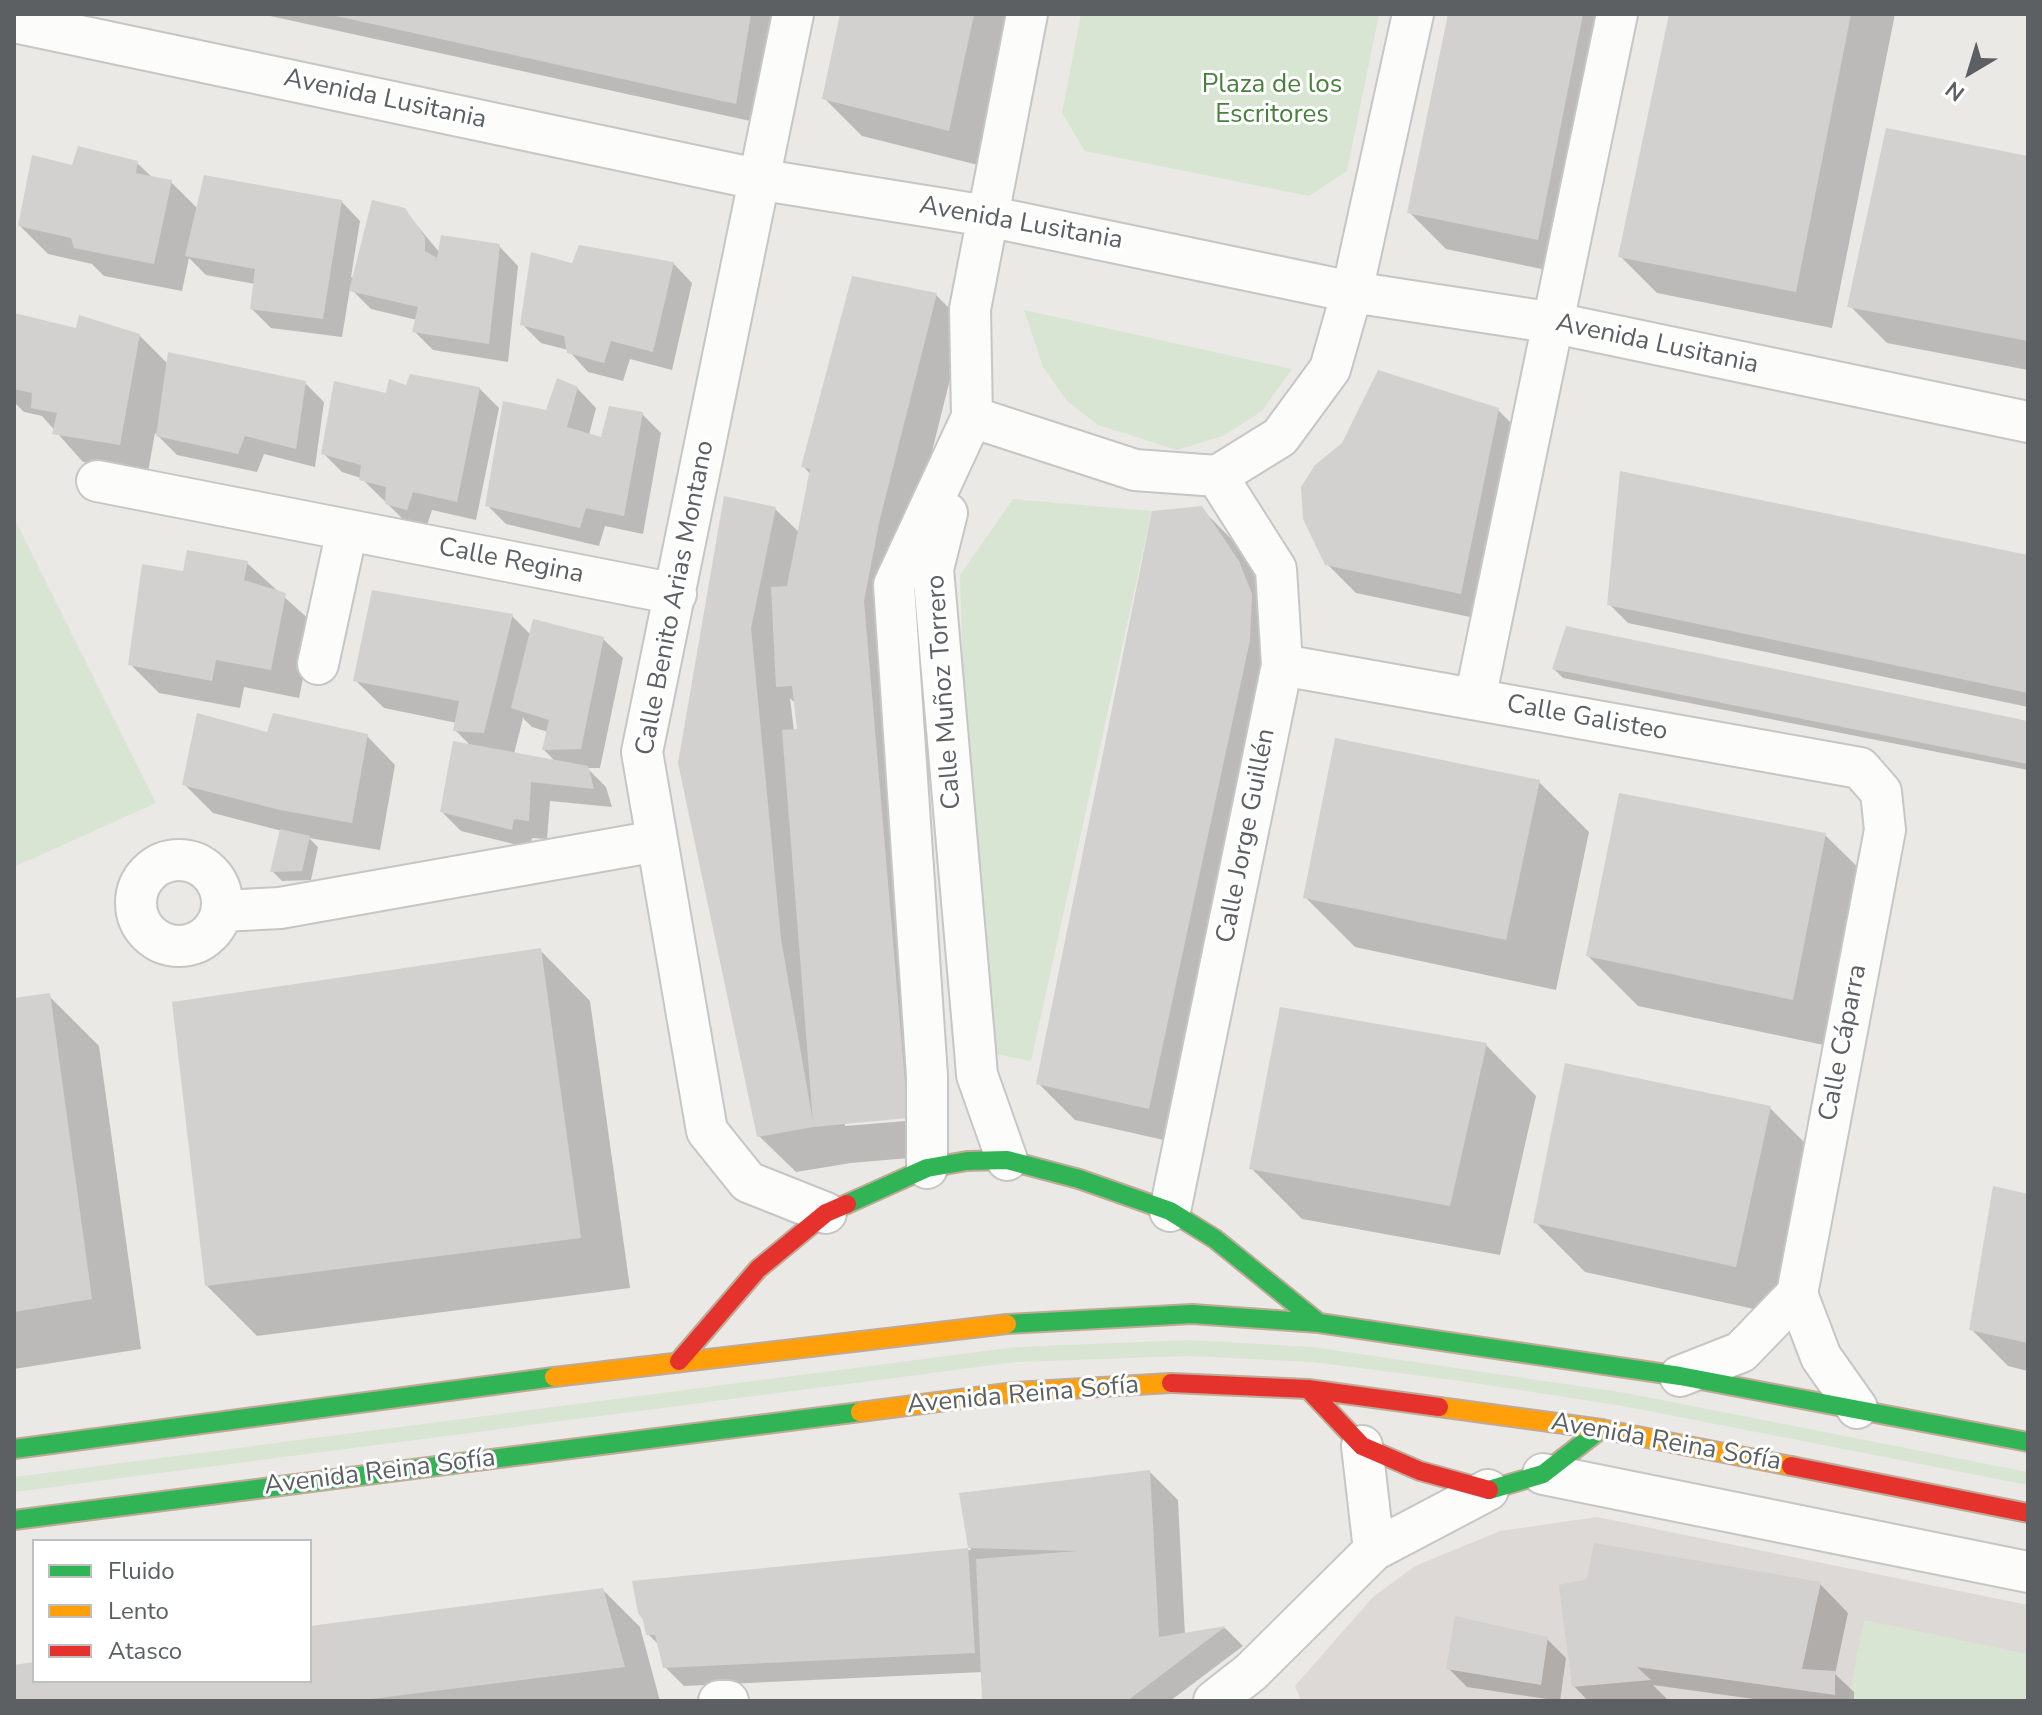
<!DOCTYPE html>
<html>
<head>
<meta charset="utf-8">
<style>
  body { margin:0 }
  #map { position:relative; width:2042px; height:1715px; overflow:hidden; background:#ebe9e6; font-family:"Nunito Sans",sans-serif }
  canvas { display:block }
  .frame { position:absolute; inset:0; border:16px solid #5c6063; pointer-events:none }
  .legend { position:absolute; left:32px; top:1539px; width:280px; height:144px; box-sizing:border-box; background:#fff; border:2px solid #bebfc1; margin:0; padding:10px 14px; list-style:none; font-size:24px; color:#5c6063 }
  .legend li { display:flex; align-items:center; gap:16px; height:40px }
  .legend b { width:40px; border:2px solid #bebfc1 }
  .north { position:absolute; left:1930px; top:32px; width:80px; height:80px; -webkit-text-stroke:6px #fff; paint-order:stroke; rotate:218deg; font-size:22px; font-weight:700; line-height:32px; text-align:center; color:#5c6063 }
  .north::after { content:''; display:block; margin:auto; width:28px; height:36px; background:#5c6063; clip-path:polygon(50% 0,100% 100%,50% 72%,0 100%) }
</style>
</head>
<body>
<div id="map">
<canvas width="2042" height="1715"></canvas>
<div class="frame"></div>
<ul class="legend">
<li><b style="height:10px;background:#30b455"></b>Fluido</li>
<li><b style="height:10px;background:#ff9f0a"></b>Lento</li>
<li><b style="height:10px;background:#e5322d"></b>Atasco</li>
</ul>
<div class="north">N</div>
</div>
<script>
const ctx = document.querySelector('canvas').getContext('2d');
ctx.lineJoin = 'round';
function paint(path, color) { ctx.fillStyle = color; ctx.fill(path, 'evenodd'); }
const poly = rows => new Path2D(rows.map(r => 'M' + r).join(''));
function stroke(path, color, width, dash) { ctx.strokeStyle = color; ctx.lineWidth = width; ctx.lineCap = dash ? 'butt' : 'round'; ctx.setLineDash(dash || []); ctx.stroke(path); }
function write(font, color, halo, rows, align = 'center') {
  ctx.font = font + ' "Nunito Sans",sans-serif'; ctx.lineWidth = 6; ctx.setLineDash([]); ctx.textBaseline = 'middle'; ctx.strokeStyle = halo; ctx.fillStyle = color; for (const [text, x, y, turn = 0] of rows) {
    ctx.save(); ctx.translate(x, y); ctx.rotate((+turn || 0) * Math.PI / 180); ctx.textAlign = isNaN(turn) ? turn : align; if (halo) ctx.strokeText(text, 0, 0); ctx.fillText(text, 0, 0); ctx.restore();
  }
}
const education = poly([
  [1597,1517,2028,1605,2028,1701,1301,1701,1295,1686,1373,1597,1415,1566,1500,1531]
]);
const green = poly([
  [1081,14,1379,14,1347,171,1309,196,1085,151,1062,113],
  [1024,310,1292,369,1262,411,1225,435,1177,450,1098,425,1067,401,1043,367],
  [1013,499,1152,511,1031,1061,975,1050,960,575],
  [15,520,156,803,14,867,14,521],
  [1189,1340,1313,1347,1626,1393,2028,1472,2028,1485,1623,1406,1468,1382,1312,1362,1188,1356,1017,1362,14,1492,14,1477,1016,1347],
  [1864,1620,2028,1654,2028,1701,1848,1701]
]);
const shadow = poly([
  [261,14,773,14,755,122],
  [842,14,1017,14,986,167,862,136,825,99],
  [1450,14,1626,14,1575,276,1446,249,1409,212],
  [1671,14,1895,14,1832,328,1657,293,1620,256],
  [2028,158,2028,370,1887,343,1850,306],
  [137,163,153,178,171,182,198,209,341,201,360,221,351,277,354,278,404,210,440,253,499,246,518,266,508,362,433,350,414,331,417,320,371,309,350,288,342,337,271,328,252,309,255,284,206,275,189,258,182,291,104,276,92,264,48,254,20,226,74,167],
  [673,263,692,283,672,370,630,359,623,381,588,372,568,350,541,343,522,324,574,265],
  [936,295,964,323,907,552,944,1155,851,1163,796,1172,759,1136,680,763,775,509,800,533,811,475,803,466],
  [790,698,796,704,802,731,794,731],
  [918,1116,918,1120,845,1126,845,1122],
  [14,315,77,331,139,335,168,364,305,383,324,402,315,467,264,454,257,472,177,455,155,433,148,472,83,462,42,416,24,412,14,402],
  [407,387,480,389,499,408,476,520,432,510,426,528,407,523,361,478,342,472,323,453,388,396],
  [577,388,596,408,589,435,602,439,642,414,661,433,643,534,605,526,599,546,506,524,487,505,547,412],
  [1498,410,1527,439,1489,621,1356,593,1327,564],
  [1201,508,1238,546,1275,600,1186,1145,1075,1120,1038,1083],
  [2028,557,2028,707,1628,623,1609,604],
  [247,563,314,624,299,698,244,687,240,708,159,693,131,665],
  [512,616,531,635,603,639,623,658,600,768,587,768,606,787,612,807,550,801,547,839,532,838,530,848,461,831,442,812,472,747,455,730,457,723,384,708,355,680],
  [523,718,532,727,548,732,544,750,556,762,514,754],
  [1554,669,2028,723,2028,770,1563,678],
  [268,734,367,736,395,765,380,850,309,838,318,847,311,880,282,881,273,872,282,831,213,813,184,784],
  [1539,782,1589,832,1556,990,1355,947,1305,897],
  [1825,835,1876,885,1843,1049,1638,1006,1588,956],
  [540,950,590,1001,630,1288,257,1336,207,1286],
  [49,996,99,1046,141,1349,14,1369,14,1000],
  [1486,1045,1536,1096,1500,1255,1302,1219,1251,1168],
  [1770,1108,1821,1159,1786,1316,1585,1272,1535,1222],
  [2028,1196,2028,1371,2008,1366,1971,1329],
  [1150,1472,1178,1500,1185,1635,1225,1628,1243,1646,1170,1701,984,1701,983,1672,684,1686,665,1667,660,1646,648,1634,634,1582,971,1550,961,1495],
  [1589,1583,1820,1584,1848,1613,1835,1674,1854,1692,1854,1701,1768,1701,1653,1685,1667,1699,1588,1701,1574,1686],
  [603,1590,640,1627,660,1701,14,1701,14,1667,34,1664,34,1681,310,1681,310,1628],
  [1547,1639,1566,1658,1560,1701,1467,1687,1448,1668]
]);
const building = poly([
  [327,14,751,14,736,104],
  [840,14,974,14,949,131,822,99],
  [1448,14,1583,14,1538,240,1407,213],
  [1669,14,1851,14,1796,292,1618,257],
  [1886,128,2028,156,2028,341,1847,307],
  [78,146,138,161,136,173,172,180,154,264,74,248,71,238,18,226,32,155,72,165],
  [204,175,342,200,323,319,250,309,255,269,185,256],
  [372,200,405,208,425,237,425,251,437,258,441,235,500,244,489,344,412,332,418,307,349,291],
  [579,245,674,262,653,352,611,341,604,363,567,353,564,336,520,325,531,252,572,263],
  [852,276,937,293,879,523,864,601,908,1118,813,1127,757,1137,678,763,724,496,776,507,751,628,781,939,813,1122,782,730,797,729,792,686,776,687,771,587,787,586,810,469,801,467],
  [14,313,76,328,79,315,140,334,120,445,52,434,57,413,31,408,32,393,14,389],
  [168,352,306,381,296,449,245,436,238,454,156,436],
  [1378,370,1499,408,1461,594,1325,565,1303,519,1301,487,1315,465,1342,443],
  [410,374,480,387,457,502,413,492,407,510,385,504,386,487,359,480,361,465,321,454,334,381,386,393,389,379,406,385],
  [557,378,578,387,567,427,601,437,609,406,643,412,624,516,586,508,580,528,485,506,503,401,546,410],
  [1620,471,2028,555,2028,693,1607,605],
  [1202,506,1239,561,1252,594,1250,640,1149,1109,1036,1084,1152,511],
  [187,550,248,561,244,580,286,593,271,670,216,660,212,681,128,665,142,564,183,571],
  [372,590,513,614,484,733,453,731,459,701,353,681],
  [533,619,604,637,581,749,542,750,549,720,511,708],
  [1566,626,2028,721,2028,764,1552,669],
  [197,713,267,732,273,713,368,734,352,823,280,810,182,785],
  [1335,738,1540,780,1506,940,1303,898],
  [453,741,588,766,594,789,531,782,529,821,514,819,512,830,440,812],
  [1619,793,1826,833,1793,1000,1586,956],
  [280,829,310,836,302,871,270,872],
  [541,948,581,1238,205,1286,172,1002],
  [50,993,92,1299,14,1312,14,998],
  [1280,1007,1487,1043,1450,1206,1249,1169],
  [1565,1063,1771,1106,1736,1267,1533,1223],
  [1993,1186,2028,1194,2028,1343,1969,1330],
  [1150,1470,1159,1637,1226,1626,1127,1701,982,1701,976,1559,1078,1551,968,1548,959,1493],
  [1594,1543,1821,1582,1802,1669,1835,1671,1835,1695,1637,1667,1651,1680,1572,1687,1559,1585,1587,1579],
  [968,1548,975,1653,663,1668,655,1635,646,1635,643,1620,638,1613,632,1581],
  [603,1588,625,1667,355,1701,14,1701,14,1665,34,1662,34,1681,310,1681,310,1626],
  [1455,1616,1548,1637,1541,1685,1446,1669]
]);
const street = poly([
  [793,14,642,752,707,1131,748,1182,826,1213],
  [1027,14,970,309,972,417,1135,470,1217,476,1280,437,1330,369,1352,292,1413,14],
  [14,22,757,179,987,216,1352,292,1555,323,2028,422],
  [97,481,676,594],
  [947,513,933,569,975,1050,977,1075,1007,1160],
  [318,664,347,530],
  [1282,665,1860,768,1881,792,1885,830,1797,1294,1821,1357,1857,1408],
  [1475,699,1617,14],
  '136 903a43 43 0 1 1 86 0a43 43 0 1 1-86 0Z',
  [222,911,280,908,657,841],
  [927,1168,927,1076,894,585,972,417],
  [1170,1211,1282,665,1276,569,1217,476],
  [1680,1376,1741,1352,1797,1294],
  [1362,1446,1374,1550],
  [1543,1474,2028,1572],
  [719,1701,728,1701],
  [1214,1701,1251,1672,1374,1550,1488,1490]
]);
const fast = poly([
  [847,1204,927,1168,967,1161,1007,1160,1079,1179,1170,1211,1215,1239,1319,1323],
  [1007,1324,1192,1314,1319,1323,1680,1376,2028,1442],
  [14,1449,554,1377],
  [1489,1490,1543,1474,1601,1429],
  [14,1520,860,1412]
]);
const slow = poly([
  [554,1377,1007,1324],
  [1439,1407,1601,1429,1791,1466],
  [860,1412,1015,1392,1171,1383]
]);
const jam = poly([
  [679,1361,758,1269,826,1213,847,1204],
  [1171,1383,1308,1389,1439,1407],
  [1308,1389,1362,1446,1420,1471,1489,1490],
  [1791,1466,2028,1513]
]);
const parkNames = [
  ["Plaza de los",1272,86],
  ["Escritores",1272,116]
];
const streetNames = [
  ["Avenida Lusitania",385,100,12],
  ["Avenida Lusitania",1021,224,10],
  ["Avenida Lusitania",1657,345,12],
  ["Calle Regina",511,562,11],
  ["Calle Benito Arias Montano",676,598,-79],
  ["Calle Muñoz Torrero",945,692,-94],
  ["Calle Galisteo",1587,719,10],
  ["Calle Jorge Guillén",1247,836,-79],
  ["Calle Cáparra",1844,1043,-79],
  ["Avenida Reina Sofía",1023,1396,-5],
  ["Avenida Reina Sofía",1666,1443,10],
  ["Avenida Reina Sofía",380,1473,-7]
];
paint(education, '#dcd9d6');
paint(green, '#d8e5d2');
paint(shadow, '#0003');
paint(building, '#d2d1cf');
stroke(street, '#c5c6c5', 44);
stroke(fast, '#bfaa97', 22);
stroke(slow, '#bfaa97', 22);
stroke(jam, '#bfaa97', 22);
stroke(street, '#fcfcfb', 40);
stroke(fast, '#30b455', 18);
stroke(slow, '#ff9f0a', 18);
stroke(jam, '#e5322d', 18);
write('26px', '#48803d', '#fff', parkNames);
write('26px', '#5c6063', '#fff', streetNames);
</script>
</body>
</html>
